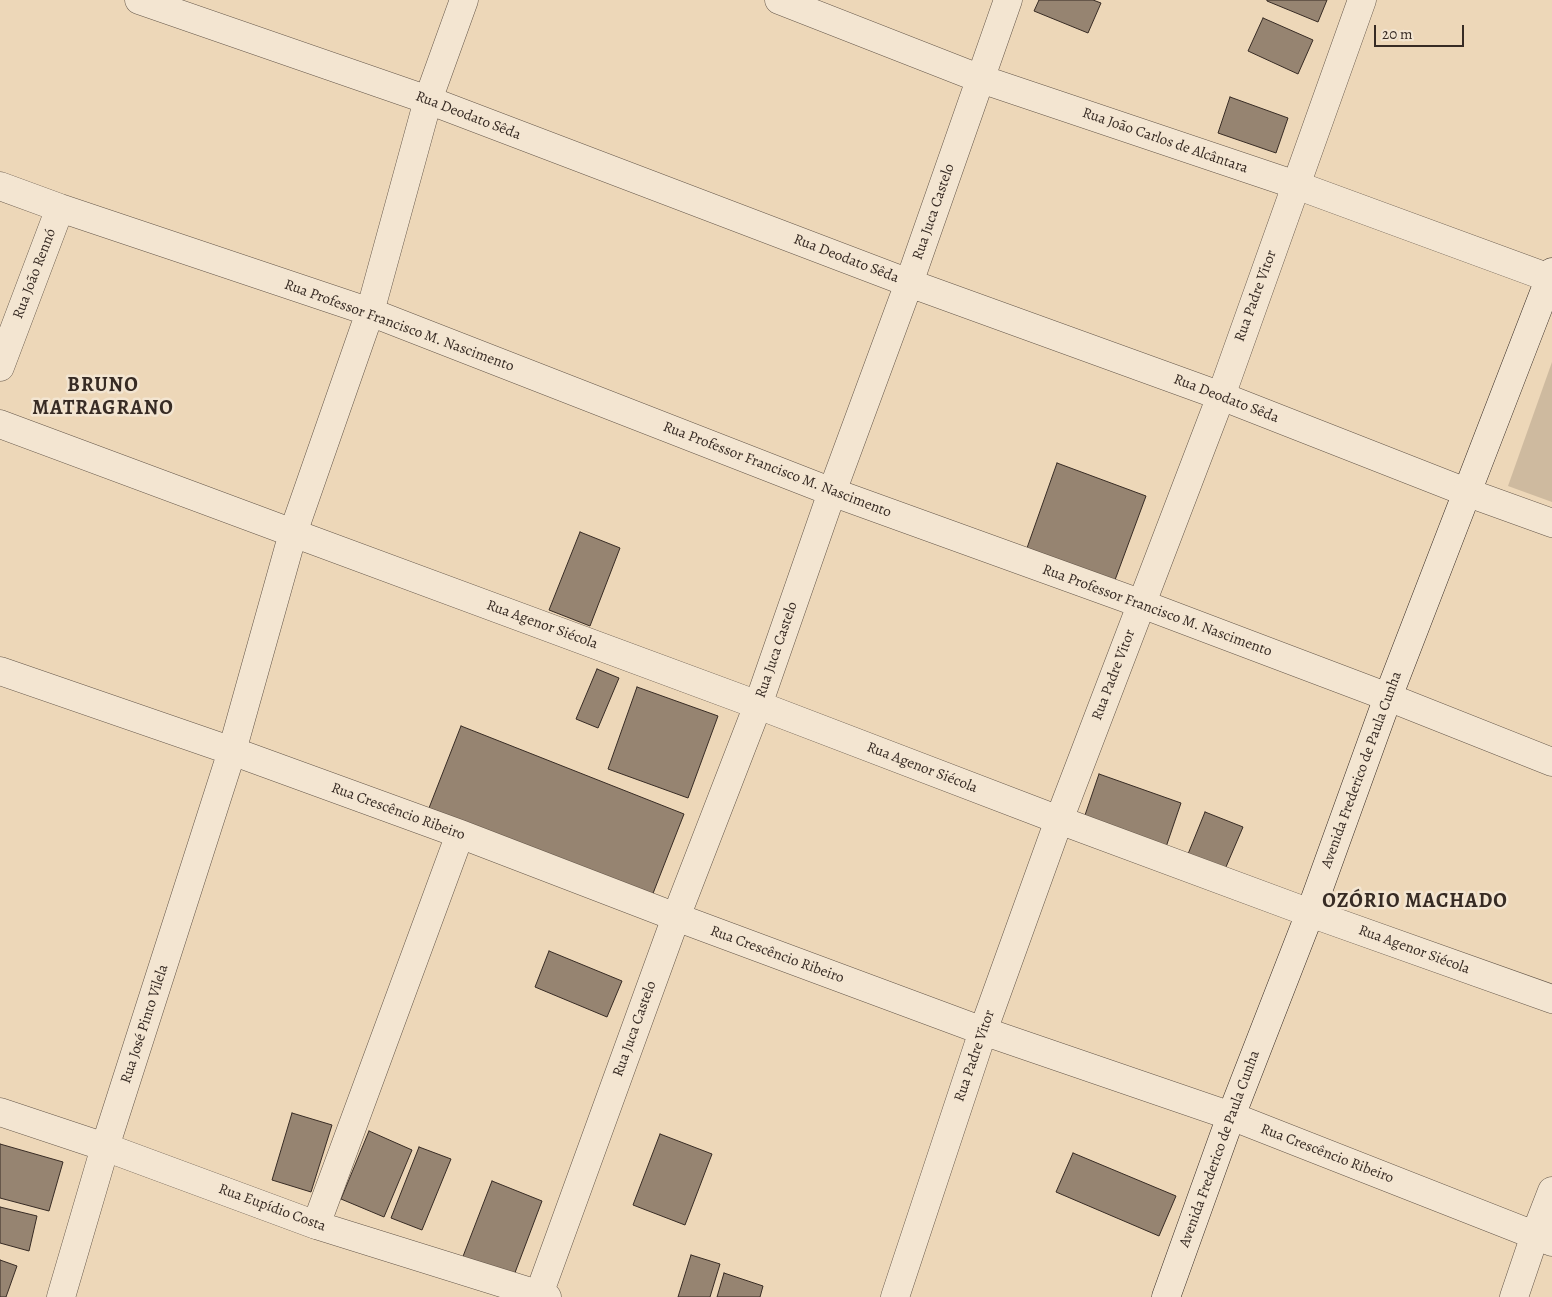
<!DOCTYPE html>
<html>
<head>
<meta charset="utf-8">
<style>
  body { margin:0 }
  #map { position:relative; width:1552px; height:1297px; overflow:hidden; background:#edd7b8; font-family:Alegreya,serif }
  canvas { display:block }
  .scale { position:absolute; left:1374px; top:25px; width:90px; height:22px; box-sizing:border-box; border:2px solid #372b24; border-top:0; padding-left:6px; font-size:15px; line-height:18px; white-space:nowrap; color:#372b24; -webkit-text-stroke:4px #f3e5d1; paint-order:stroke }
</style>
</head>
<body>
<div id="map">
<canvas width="1552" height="1297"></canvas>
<div class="scale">20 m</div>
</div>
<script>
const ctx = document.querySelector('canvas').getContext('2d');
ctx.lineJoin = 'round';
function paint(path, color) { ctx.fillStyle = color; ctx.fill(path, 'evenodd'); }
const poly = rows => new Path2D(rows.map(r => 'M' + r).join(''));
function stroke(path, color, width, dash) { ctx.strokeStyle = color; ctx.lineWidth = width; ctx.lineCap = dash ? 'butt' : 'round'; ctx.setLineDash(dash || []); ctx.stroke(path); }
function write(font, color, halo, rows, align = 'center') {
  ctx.font = font + ' Alegreya,serif'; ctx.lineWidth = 5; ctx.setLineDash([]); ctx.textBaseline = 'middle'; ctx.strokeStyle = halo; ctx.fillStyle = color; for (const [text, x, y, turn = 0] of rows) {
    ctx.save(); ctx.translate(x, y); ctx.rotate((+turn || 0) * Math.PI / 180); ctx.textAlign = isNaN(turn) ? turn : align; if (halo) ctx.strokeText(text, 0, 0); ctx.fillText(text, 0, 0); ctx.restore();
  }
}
const green = poly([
  [1552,362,1552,502,1508,486]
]);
const building = poly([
  [1039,0,1093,0,1101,3,1088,33,1034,11,1039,0],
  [1267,0,1327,0,1318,22,1267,1,1267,0],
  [1263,18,1313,40,1298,74,1248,51,1263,18],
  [1230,97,1288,118,1276,153,1218,133,1230,97],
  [1057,463,1146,496,1115,580,1027,548,1057,463],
  [580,532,620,548,590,626,549,610,580,532],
  [597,669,619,678,598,728,576,719,597,669],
  [637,687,718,716,688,798,608,769,637,687],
  [461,726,684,814,652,896,429,808,461,726],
  [1099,774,1181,803,1165,850,1083,821,1099,774],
  [1205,812,1243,827,1223,874,1186,859,1205,812],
  [549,951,622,981,607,1017,535,987,549,951],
  [292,1113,332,1125,311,1192,272,1180,292,1113],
  [369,1131,412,1150,384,1217,341,1199,369,1131],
  [660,1134,712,1154,685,1225,633,1205,660,1134],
  [0,1144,63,1162,49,1211,0,1198,0,1144],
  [419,1147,451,1159,422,1230,391,1218,419,1147],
  [1073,1153,1176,1196,1159,1236,1056,1192,1073,1153],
  [492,1181,542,1201,513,1278,462,1259,492,1181],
  [0,1207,37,1216,29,1251,0,1243,0,1207],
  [691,1255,720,1264,710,1297,678,1297,691,1255],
  [0,1260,17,1266,6,1297,0,1297,0,1260],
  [724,1273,763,1286,760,1297,717,1297,724,1273]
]);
const street = poly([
  [139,0,428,100,909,283,1221,396,1466,492,1552,523],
  [779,0,981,79,1296,185,1552,279],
  [0,186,60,208,370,312,832,492,1142,604,1388,697,1552,762],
  [0,367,60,208],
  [0,424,293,533,758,705,1059,820,1310,913,1552,999],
  [0,671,232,751,460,834,676,917,983,1031,1231,1116,1552,1242],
  [0,1112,105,1147,316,1225,547,1297],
  [316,1225,460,834],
  [61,1297,105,1147,232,751,293,533,370,312,428,100,464,0],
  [538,1297,676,917,758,705,832,492,909,283,1008,0],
  [895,1297,983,1031,1059,820,1221,396,1362,0],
  [1514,1297,1535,1235,1552,1191]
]);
const secondary = poly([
  [1166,1297,1231,1116,1310,913,1388,697,1552,272]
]);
const streetNames = [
  ["Rua Deodato Sêda",468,116,21],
  ["Rua João Carlos de Alcântara",1165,141,19],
  ["Rua Juca Castelo",934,212,-71],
  ["Rua Deodato Sêda",846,259,21],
  ["Rua João Rennó",35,274,-69],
  ["Rua Padre Vitor",1256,296,-70],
  ["Rua Professor Francisco M. Nascimento",399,326,20],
  ["Rua Deodato Sêda",1226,399,21],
  ["Rua Professor Francisco M. Nascimento",777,470,21],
  ["Rua Professor Francisco M. Nascimento",1157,611,20],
  ["Rua Agenor Siécola",542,625,20],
  ["Rua Juca Castelo",777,650,-71],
  ["Rua Padre Vitor",1114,675,-69],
  ["Rua Agenor Siécola",922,768,21],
  ["Avenida Frederico de Paula Cunha",1362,770,-70],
  ["Rua Crescêncio Ribeiro",398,812,20],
  ["Rua Agenor Siécola",1414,950,20],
  ["Rua Crescêncio Ribeiro",777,955,20],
  ["Rua José Pinto Vilela",145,1024,-72],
  ["Rua Juca Castelo",635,1029,-70],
  ["Rua Padre Vitor",975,1056,-71],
  ["Avenida Frederico de Paula Cunha",1220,1149,-70],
  ["Rua Crescêncio Ribeiro",1327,1154,21],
  ["Rua Eupídio Costa",272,1208,20]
];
const districtNames = [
  ["BRUNO",103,386],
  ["MATRAGRANO",103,409],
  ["OZÓRIO MACHADO",1415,902]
];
paint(green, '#ceba9f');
paint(building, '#968471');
stroke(building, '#372b24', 1);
stroke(street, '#645649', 29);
stroke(secondary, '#372b24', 29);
stroke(street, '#f3e5d1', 28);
stroke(secondary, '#f3e5d1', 28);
write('15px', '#372b24', '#f3e5d1', streetNames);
ctx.letterSpacing = '1px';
write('bold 20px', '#372b24', '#f3e5d1', districtNames);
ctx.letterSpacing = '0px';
</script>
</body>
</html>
